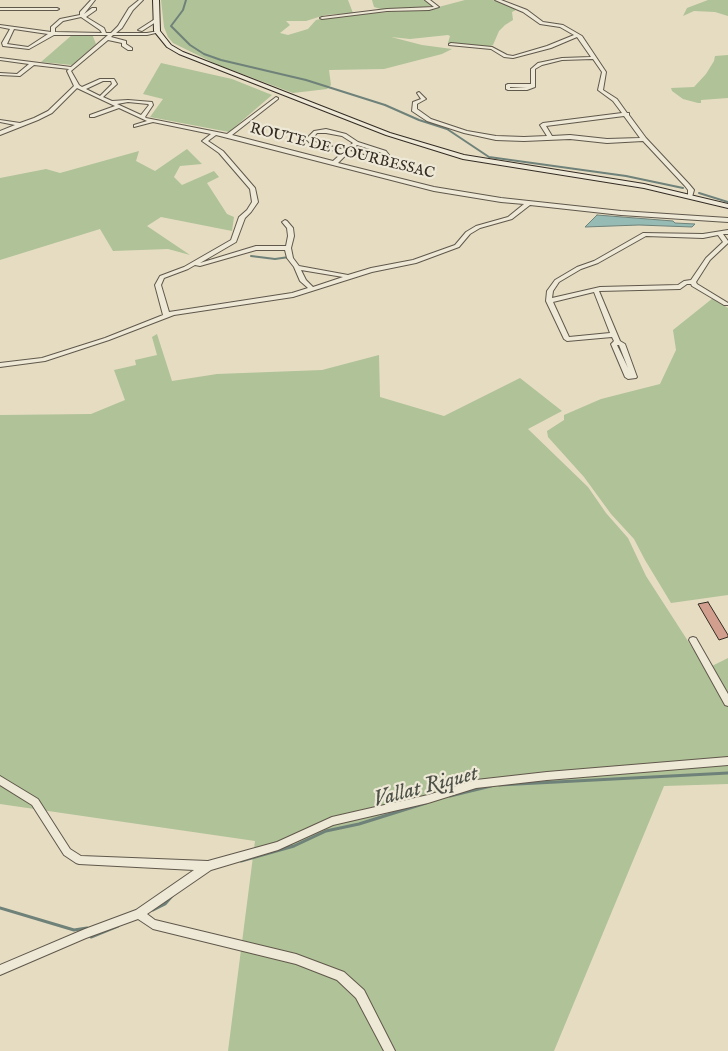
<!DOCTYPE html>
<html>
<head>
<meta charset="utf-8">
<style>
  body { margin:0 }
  canvas { display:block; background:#e5dcc2 }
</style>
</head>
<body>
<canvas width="728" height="1051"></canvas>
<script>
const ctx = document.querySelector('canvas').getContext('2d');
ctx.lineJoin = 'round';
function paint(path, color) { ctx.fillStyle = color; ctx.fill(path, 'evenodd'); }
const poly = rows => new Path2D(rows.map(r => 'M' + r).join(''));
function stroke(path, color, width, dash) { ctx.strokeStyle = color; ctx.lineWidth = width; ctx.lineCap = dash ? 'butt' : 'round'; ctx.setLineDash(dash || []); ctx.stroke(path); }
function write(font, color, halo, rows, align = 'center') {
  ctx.font = font + ' "IM FELL English",serif'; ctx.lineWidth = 4.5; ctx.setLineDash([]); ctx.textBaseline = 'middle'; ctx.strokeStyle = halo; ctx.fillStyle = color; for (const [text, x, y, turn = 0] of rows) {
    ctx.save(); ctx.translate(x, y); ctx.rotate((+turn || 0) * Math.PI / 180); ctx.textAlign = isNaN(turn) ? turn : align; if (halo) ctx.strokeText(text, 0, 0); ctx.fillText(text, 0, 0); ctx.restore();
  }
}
const green = poly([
  [161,0,348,0,353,13,325,15,306,21,286,21,290,25,280,33,288,35,308,29,316,20,333,16,431,9,465,0,493,0,511,6,516,10,512,12,513,20,505,25,499,31,493,45,489,47,448,43,450,36,448,35,410,39,391,37,422,45,452,49,442,54,384,69,329,70,331,85,327,89,293,93,218,65,173,43,168,37,164,27],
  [372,0,426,0,435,6,384,10,374,7],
  [708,0,728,0,728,16,715,12,694,11,683,16,687,8],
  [72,35,92,34,96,44,72,65,41,62],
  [728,55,728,98,701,100,701,103,698,103,683,99,672,91,671,88,694,87,706,74,714,61,715,56],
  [161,63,232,79,272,95,229,132,150,117,163,99,143,94],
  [187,149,202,164,180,166,174,177,182,185,214,171,219,177,207,183,227,214,234,217,232,231,161,217,147,226,190,255,168,249,113,251,100,229,0,260,0,178,46,169,60,173,139,151,136,161,155,171],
  [713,298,728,308,728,595,671,603,645,560,634,539,611,514,584,477,548,437,547,431,564,420,564,415,601,399,660,384,676,350,673,330],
  [157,334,172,381,217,374,322,370,379,355,380,397,444,416,520,378,562,411,528,429,588,487,606,513,628,538,646,576,706,669,728,658,728,784,664,786,554,1051,228,1051,255,841,0,804,0,415,91,414,125,400,114,370,136,365,135,360,157,355,152,337]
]);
const water = poly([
  [597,215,673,221,675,223,695,224,692,227,639,225,585,227,597,215]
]);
const streamFar1 = poly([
  [186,0,183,10,171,26,190,45,204,54,221,60,306,80,385,105,419,120,447,129,489,157,626,176,683,188],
  [699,193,728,202],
  [251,256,275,259,289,257]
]);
const stream = poly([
  [499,785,728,773],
  [450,796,491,786],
  [241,861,294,846,326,831,359,824,426,803],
  [0,908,74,930,87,928],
  [153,910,165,904,172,896],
  [91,937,118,926]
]);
const building = poly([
  [708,602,728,635,728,637,719,640,698,604,708,602]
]);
const street = poly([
  [91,0,95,0,84,14,92,8,96,8,96,10,86,17,104,28,106,33,111,33,118,26,129,8,139,0,143,0,133,10,122,28,116,33,147,33,158,31,160,32,147,35,113,35,111,37,126,41,126,44,132,48,132,50,128,50,122,46,122,43,108,40,71,71,79,85,82,87,100,79,114,79,117,84,103,97,112,101,128,100,152,102,153,105,145,117,146,118,227,134,276,97,278,98,278,99,232,135,333,161,342,153,311,144,306,139,314,131,326,129,346,134,358,142,386,151,389,155,382,161,374,162,347,154,338,163,434,187,501,198,621,211,728,218,728,222,621,215,530,205,512,219,480,228,470,234,459,247,416,263,372,272,293,297,174,315,109,340,45,361,0,367,0,363,42,358,105,338,163,315,155,285,160,276,184,267,231,240,239,217,247,210,252,202,250,189,219,153,202,141,211,134,153,122,134,127,134,125,147,121,119,108,94,117,90,117,90,115,115,106,77,88,52,113,38,120,0,135,0,131,15,125,0,122,0,120,20,123,34,118,48,111,74,86,67,71,69,69,34,65,20,76,0,75,0,73,17,74,29,64,0,60,0,58,71,67,108,35,54,35,29,49,3,46,2,43,10,29,0,27,0,25,51,32,51,27,60,19,80,15,80,12,91,0],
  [81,17,100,30,102,33,55,32,55,28,63,21,81,17],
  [14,29,48,34,28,47,7,44,14,29],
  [103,81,111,81,112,84,100,96,86,89,103,81],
  [128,102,148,104,149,105,141,115,117,104,128,102],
  [317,133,326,133,342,136,353,143,345,150,315,142,312,139,317,133],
  [216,135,434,191,501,202,524,204,508,217,476,226,466,232,455,245,413,260,371,268,348,275,299,266,293,258,291,248,294,236,293,228,287,221,285,220,282,222,287,228,288,236,286,246,256,246,200,263,236,242,245,218,251,212,258,202,255,188,223,151,208,141,216,135],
  [357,145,382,153,383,155,379,158,374,158,350,151,357,145],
  [256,250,285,250,287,258,294,267,300,281,308,288,292,293,169,312,161,285,164,278,188,269,195,265,200,266,256,250],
  [301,270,343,277,313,287,306,280,301,270],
  [425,0,430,0,439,7,429,10,387,11,322,19,320,18,322,17,387,9,434,7,425,0],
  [495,0,501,0,527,10,543,22,563,25,582,36,606,72,603,90,617,99,627,113,629,113,629,115,646,138,689,184,694,190,692,197,688,197,688,190,685,186,643,141,607,143,570,139,524,141,496,140,464,133,427,121,412,111,413,102,421,99,417,93,419,92,426,99,417,104,417,109,431,119,467,131,496,136,524,137,547,136,540,125,543,123,622,113,613,101,598,90,602,72,593,59,562,60,542,65,535,69,535,87,527,90,508,90,506,89,506,85,508,84,531,84,531,69,538,63,562,58,591,57,577,37,551,48,513,58,504,57,491,49,449,45,449,44,451,43,492,47,507,55,513,56,547,46,574,35,560,27,540,24,523,12,495,0],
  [510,87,527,87,510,88,510,87],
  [624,116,640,138,607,139,570,135,552,136,546,126,624,116],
  [2,8,57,8,59,9,57,10,0,10,0,8,2,8],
  [155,19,159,20,142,31,138,30,155,19],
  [728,230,728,234,723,234,728,241,728,243,710,260,696,282,697,284,728,303,728,305,724,305,692,286,691,284,687,284,680,289,599,291,620,341,625,344,637,377,636,378,628,379,625,377,611,344,614,341,612,337,567,341,564,339,546,301,547,291,555,280,577,267,594,261,643,233,703,234,728,230],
  [718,235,723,242,706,258,691,280,684,281,678,285,600,287,552,298,553,291,559,282,581,269,598,263,646,236,703,238,718,235],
  [594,292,610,333,569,337,553,302,594,292],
  [617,345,619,345,628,368,617,345],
  [693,637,696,638,728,694,728,706,725,705,689,640,690,638,693,637],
  [728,757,728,765,547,780,476,788,428,803,333,825,278,850,211,870,147,914,155,920,296,954,344,972,364,990,395,1051,384,1051,356,998,337,980,296,964,153,929,138,919,86,938,0,975,0,965,85,929,136,910,194,870,79,864,76,863,64,855,32,805,0,785,0,776,38,799,70,849,81,856,208,861,277,842,332,817,428,795,476,780,547,772,728,757]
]);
const secondary = poly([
  [153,0,159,0,160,31,171,45,183,52,390,133,464,155,644,184,728,204,728,208,644,188,463,159,386,135,179,54,167,47,154,31,153,0]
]);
const farStreetnames = [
  ["ROUTE DE COURBESSAC",342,152,14]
];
const nearWaternames = [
  ["Vallat Riquet",426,788,-15]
];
paint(green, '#b0c297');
paint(water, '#96bbb4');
stroke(water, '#6f827a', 1);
stroke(streamFar1, '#6f827a', 2);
stroke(stream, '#6f827a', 3);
paint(building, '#d29f8f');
stroke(building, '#342c23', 1);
stroke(street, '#60584b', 2);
stroke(secondary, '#342c23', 2);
paint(street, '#eee8d7');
paint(secondary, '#eee8d7');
write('15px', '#342c23', '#eee8d7', farStreetnames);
write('italic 22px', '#4c5047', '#eee8d7', nearWaternames);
</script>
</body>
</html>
